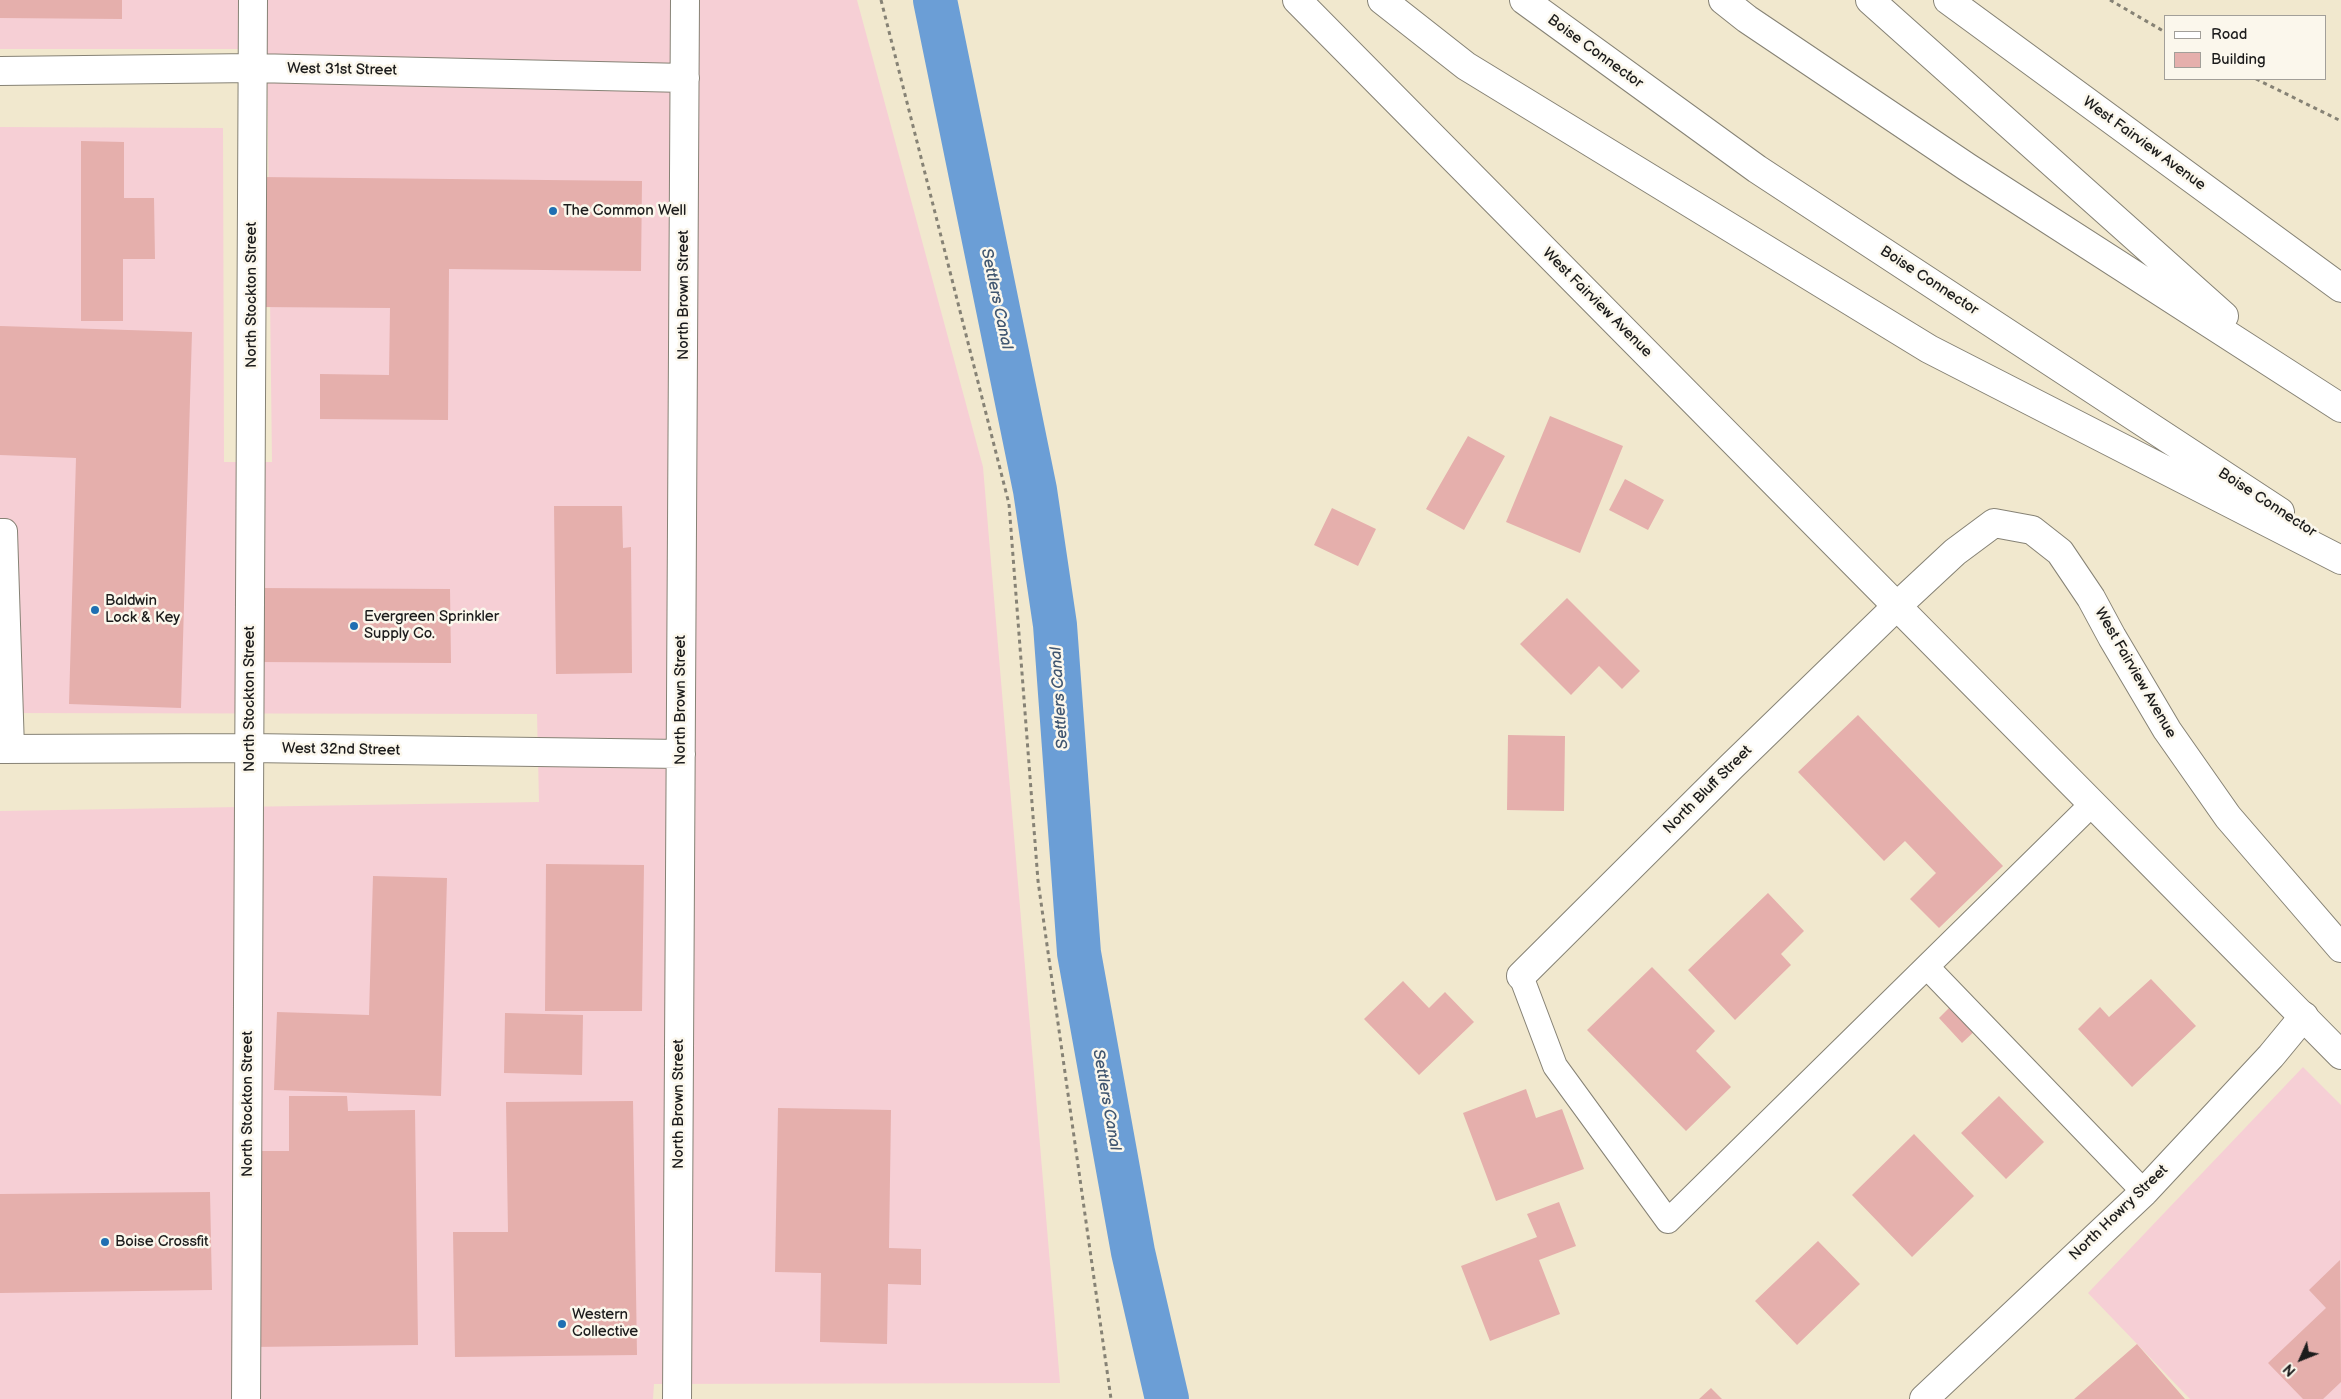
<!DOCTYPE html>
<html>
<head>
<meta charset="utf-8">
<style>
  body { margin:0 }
  #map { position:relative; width:2341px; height:1399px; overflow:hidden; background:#f1e8ce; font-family:"Balsamiq Sans",sans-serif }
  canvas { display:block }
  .legend { position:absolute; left:2164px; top:15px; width:162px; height:65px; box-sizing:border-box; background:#fbf7ec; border:1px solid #a29f99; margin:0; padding:6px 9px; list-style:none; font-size:15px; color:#1c1c1c }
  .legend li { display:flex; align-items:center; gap:10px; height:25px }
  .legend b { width:25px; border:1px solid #a29f99 }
  .north { position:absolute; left:2276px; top:1334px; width:50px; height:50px; -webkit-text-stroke:4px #fbf7ec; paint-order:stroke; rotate:226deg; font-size:14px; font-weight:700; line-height:20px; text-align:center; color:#1c1c1c }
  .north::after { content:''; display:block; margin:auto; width:18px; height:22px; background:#1c1c1c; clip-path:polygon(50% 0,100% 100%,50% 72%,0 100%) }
</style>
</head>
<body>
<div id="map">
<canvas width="2341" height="1399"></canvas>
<ul class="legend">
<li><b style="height:6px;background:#fff"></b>Road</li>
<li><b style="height:14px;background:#e5afac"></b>Building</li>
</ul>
<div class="north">N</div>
</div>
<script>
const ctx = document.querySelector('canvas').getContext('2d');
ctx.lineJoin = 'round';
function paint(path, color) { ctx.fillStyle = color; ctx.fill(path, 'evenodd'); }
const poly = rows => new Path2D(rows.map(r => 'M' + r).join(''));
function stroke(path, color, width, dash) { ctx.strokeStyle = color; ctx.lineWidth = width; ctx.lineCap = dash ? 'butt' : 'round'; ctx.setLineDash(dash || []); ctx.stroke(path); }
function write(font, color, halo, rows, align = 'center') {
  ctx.font = font + ' "Balsamiq Sans",sans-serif'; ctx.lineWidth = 5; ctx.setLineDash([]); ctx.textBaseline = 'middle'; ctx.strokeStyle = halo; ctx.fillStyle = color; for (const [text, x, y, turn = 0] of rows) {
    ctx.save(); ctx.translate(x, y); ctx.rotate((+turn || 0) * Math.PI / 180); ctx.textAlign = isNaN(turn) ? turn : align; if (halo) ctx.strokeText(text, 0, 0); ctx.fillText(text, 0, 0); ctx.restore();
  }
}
const built = poly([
  [0,0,857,0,983,467,1060,1383,654,1384,653,1399,0,1399,0,811,539,802,537,714,0,713,0,127,223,128,224,462,272,462,267,49,0,49],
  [2303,1067,2341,1105,2341,1399,2190,1399,2088,1293]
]);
const canal = poly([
  [935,0,1035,490,1055,625,1079,953,1133,1252,1167,1399]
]);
const building = poly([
  [0,0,122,0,122,19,0,18],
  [81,141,124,142,124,198,154,198,155,259,123,259,123,321,81,321],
  [259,177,642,181,641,271,449,269,448,420,320,419,320,374,389,375,390,308,258,307],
  [0,326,192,332,181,708,69,704,76,458,0,455],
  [1550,416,1623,446,1580,553,1506,522],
  [1468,436,1505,456,1464,530,1426,509],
  [1625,479,1664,500,1648,530,1609,510],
  [554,506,622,506,623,548,631,547,632,673,556,674],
  [1332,508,1376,529,1358,566,1314,545],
  [258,588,450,589,451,663,257,662],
  [1567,598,1640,671,1622,689,1599,666,1571,695,1520,644],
  [1858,715,2003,866,1939,928,1910,899,1936,873,1905,841,1884,861,1798,772],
  [1508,735,1565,736,1564,811,1507,810],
  [546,864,644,865,642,1011,545,1011],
  [373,876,447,878,441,1096,274,1090,277,1012,369,1015],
  [1768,893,1804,931,1781,954,1791,965,1735,1020,1688,970],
  [1652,967,1715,1031,1696,1051,1731,1087,1686,1131,1587,1030],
  [2151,979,2196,1026,2132,1087,2078,1029,2100,1007,2109,1017],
  [1403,981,1429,1008,1445,992,1474,1022,1419,1075,1364,1019],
  [1956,1001,1980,1026,1962,1043,1939,1018],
  [505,1013,583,1015,582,1075,504,1073],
  [1526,1089,1536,1118,1562,1109,1584,1169,1496,1201,1463,1113],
  [289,1096,347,1096,348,1111,415,1110,418,1345,251,1347,248,1151,289,1151],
  [1999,1096,2044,1142,2006,1179,1961,1133],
  [633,1101,637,1355,455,1357,453,1232,508,1232,506,1102],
  [778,1108,891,1110,889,1248,921,1249,921,1285,888,1284,887,1344,820,1342,821,1273,775,1272],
  [1914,1134,1974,1196,1912,1257,1852,1195],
  [210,1192,212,1290,0,1293,0,1194],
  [1559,1202,1576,1246,1539,1260,1560,1314,1490,1341,1461,1266,1537,1237,1527,1214],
  [1818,1241,1860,1284,1797,1345,1755,1301],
  [2340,1260,2341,1382,2323,1399,2303,1399,2268,1363,2326,1308,2309,1290],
  [2137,1344,2185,1399,2074,1399],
  [1711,1388,1722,1399,1699,1399]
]);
const path = poly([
  [881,0,1009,504,1038,881,1111,1399],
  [2110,0,2165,32],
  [2256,79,2341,121]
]);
const service = poly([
  [0,531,5,531,12,749],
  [1927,967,2144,1192],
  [1521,976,1555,1066,1668,1221,2091,805]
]);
const minor = poly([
  [0,71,253,68,685,78],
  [0,749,249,748,681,754],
  [1521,976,1731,767,1897,606,1955,552,1994,523,2032,530,2060,552,2091,598,2112,637,2167,730,2228,817,2341,948],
  [246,1399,253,0],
  [677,1399,685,0],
  [1924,1399,2144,1192,2271,1056,2304,1016]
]);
const secondary = poly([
  [1297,0,2341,1055],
  [1948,0,2341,288]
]);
const motorway = poly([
  [1382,0,1466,66,1929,349,2341,560],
  [1524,0,1757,169,2280,512],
  [1723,0,1747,19,1967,167,2341,408],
  [1870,0,2224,316]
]);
const markers = [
  [553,211,5,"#1f6fb2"],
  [95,610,5,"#1f6fb2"],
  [354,626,5,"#1f6fb2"],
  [105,1242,5,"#1f6fb2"],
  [562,1324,5,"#1f6fb2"]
];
const streetNames = [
  ["Boise Connector",1595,52,36],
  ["West 31st Street",342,70,1],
  ["West Fairview Avenue",2144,144,36],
  ["Boise Connector",1929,281,33],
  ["North Stockton Street",252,295,-90],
  ["North Brown Street",684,295,-90],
  ["West Fairview Avenue",1597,303,45],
  ["Boise Connector",2267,503,33],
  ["West Fairview Avenue",2135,673,60],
  ["North Stockton Street",250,699,-90],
  ["North Brown Street",681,700,-90],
  ["West 32nd Street",341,750,1],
  ["North Bluff Street",1708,790,-45],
  ["North Stockton Street",248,1104,-90],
  ["North Brown Street",679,1104,-90],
  ["North Howry Street",2119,1213,-44]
];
const poiNames = [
  ["The Common Well",563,211],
  ["Baldwin",105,601],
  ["Lock & Key",105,618],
  ["Evergreen Sprinkler",364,617],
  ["Supply Co.",364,634],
  ["Boise Crossfit",115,1242],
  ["Western",572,1315],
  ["Collective",572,1332]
];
const waterNames = [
  ["Settlers Canal",996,299,78],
  ["Settlers Canal",1060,698,-94],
  ["Settlers Canal",1106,1100,80]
];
paint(built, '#f6cfd5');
stroke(canal, '#6b9ed6', 44);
paint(building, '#e5afac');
stroke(service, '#868275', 26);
stroke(minor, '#868275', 30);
stroke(secondary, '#868275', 30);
stroke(motorway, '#868275', 30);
stroke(path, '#868275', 3, [4, 4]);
stroke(service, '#fff', 24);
stroke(minor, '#fff', 28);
stroke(secondary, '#fff', 28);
stroke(motorway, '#fff', 28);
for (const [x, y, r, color] of markers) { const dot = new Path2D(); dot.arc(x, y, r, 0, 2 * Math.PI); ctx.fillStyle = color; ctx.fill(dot); stroke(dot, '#fbf7ec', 2); }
write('15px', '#1c1c1c', '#fbf7ec', streetNames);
write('15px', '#1c1c1c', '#fbf7ec', poiNames, 'left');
write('italic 16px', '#405670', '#fbf7ec', waterNames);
</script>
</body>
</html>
